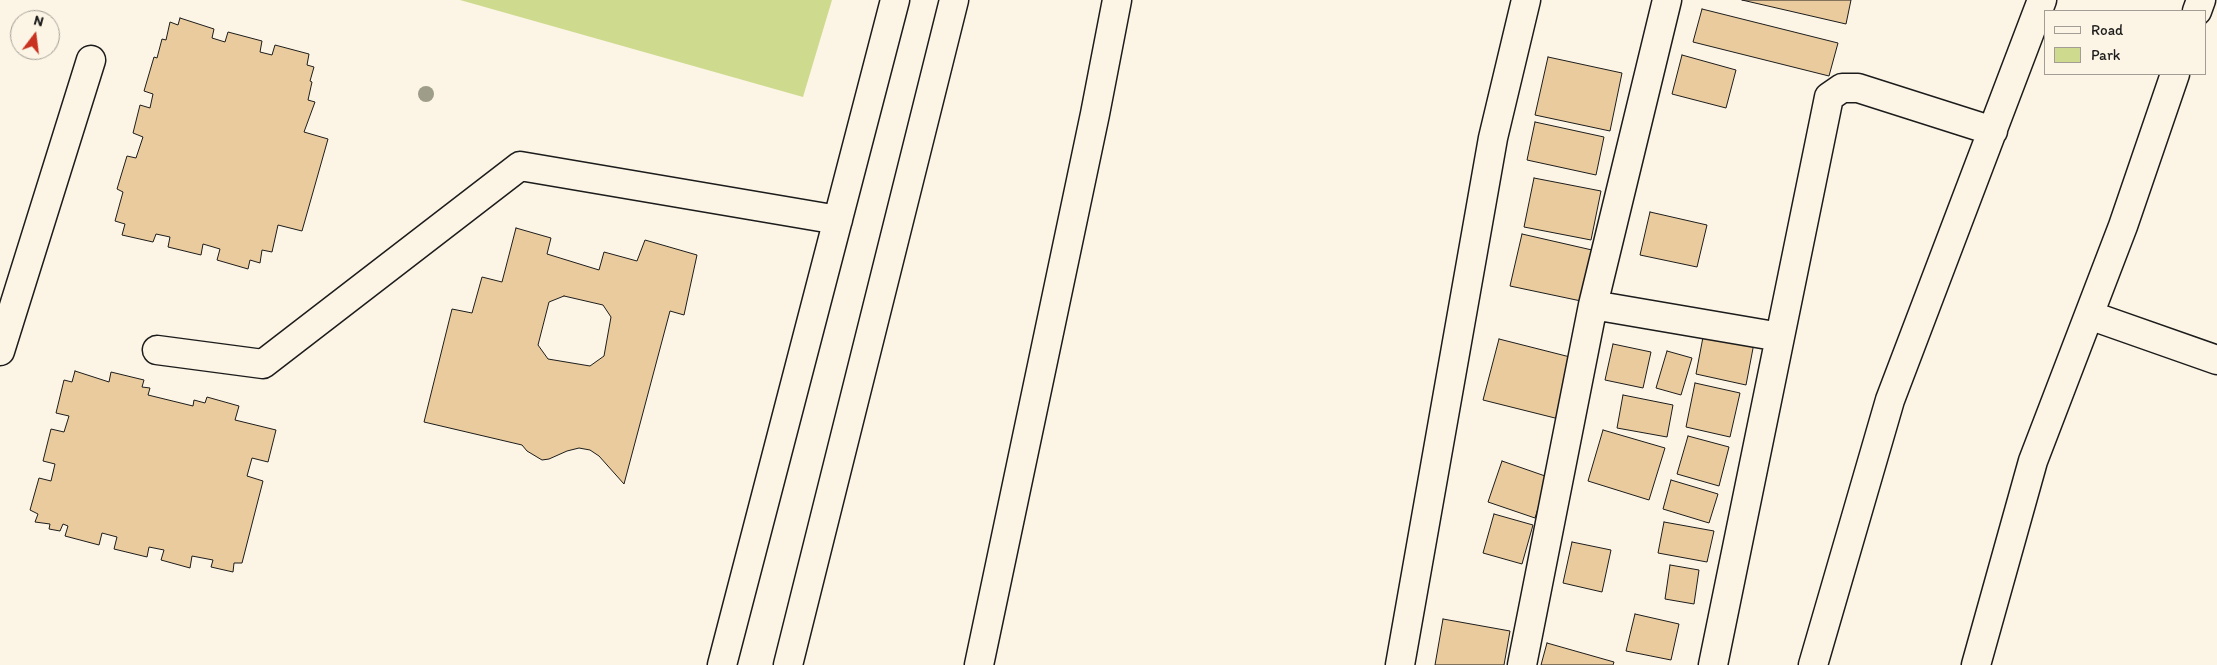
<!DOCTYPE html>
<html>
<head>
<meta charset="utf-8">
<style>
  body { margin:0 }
  #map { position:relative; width:2217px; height:665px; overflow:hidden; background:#fcf5e5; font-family:Itim,sans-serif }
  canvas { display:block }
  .legend { position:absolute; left:2044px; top:10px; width:162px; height:65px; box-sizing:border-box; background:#fcf5e5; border:1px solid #a29e95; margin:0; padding:6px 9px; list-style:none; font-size:15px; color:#1c1c1c }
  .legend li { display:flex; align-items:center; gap:10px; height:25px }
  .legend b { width:25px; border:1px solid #a29e95 }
  .north { position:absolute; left:10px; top:10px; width:50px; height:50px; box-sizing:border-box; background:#fcf5e5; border:1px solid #a29e95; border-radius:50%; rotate:15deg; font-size:14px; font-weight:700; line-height:20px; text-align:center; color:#1c1c1c }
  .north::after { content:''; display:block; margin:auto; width:18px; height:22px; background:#c8321e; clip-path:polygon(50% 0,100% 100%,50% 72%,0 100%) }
</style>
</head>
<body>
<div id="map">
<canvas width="2217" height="665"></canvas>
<ul class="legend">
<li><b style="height:6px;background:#fcf5e5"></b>Road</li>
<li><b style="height:14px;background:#cedb8e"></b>Park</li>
</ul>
<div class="north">N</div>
</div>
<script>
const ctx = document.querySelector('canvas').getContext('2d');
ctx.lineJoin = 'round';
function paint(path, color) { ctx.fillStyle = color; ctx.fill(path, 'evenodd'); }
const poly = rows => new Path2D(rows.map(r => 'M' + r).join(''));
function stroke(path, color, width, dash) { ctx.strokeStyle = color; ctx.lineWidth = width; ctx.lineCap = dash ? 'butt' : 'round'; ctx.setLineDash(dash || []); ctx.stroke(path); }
const green = poly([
  [460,0,832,0,803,97]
]);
const building = poly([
  [1742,0,1851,0,1846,24,1742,0],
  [1702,9,1838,43,1829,76,1693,42,1702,9],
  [180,18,214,29,212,38,225,42,228,32,262,41,260,52,272,55,275,45,309,54,307,65,314,67,310,81,312,82,308,100,315,102,304,132,328,139,302,231,278,225,272,252,262,250,260,263,250,260,248,269,217,260,220,249,203,244,201,255,168,247,170,237,156,234,153,242,122,235,125,224,115,221,123,192,117,189,127,156,136,158,143,137,133,133,140,105,150,108,153,94,144,91,154,57,157,58,162,39,166,40,170,22,178,25,180,18],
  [1682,55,1736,70,1726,108,1672,94,1682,55],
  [1548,57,1622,73,1610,131,1535,115,1548,57],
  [1535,122,1604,137,1596,175,1527,160,1535,122],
  [1534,178,1601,191,1591,240,1524,227,1534,178],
  [1650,212,1707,225,1697,267,1640,255,1650,212],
  [516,228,551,238,547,254,599,270,604,252,637,261,645,240,697,255,684,315,670,311,624,484,599,456,590,450,579,448,567,451,549,459,542,460,527,451,522,445,424,422,452,309,472,313,482,277,502,282,516,228],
  [564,296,603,305,611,317,604,356,590,366,548,359,538,345,549,302,564,296],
  [1522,234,1592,250,1581,301,1510,286,1522,234],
  [1704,332,1754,343,1746,385,1696,374,1704,332],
  [1499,339,1574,358,1559,419,1483,400,1499,339],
  [1613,344,1651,352,1643,388,1605,380,1613,344],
  [1667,351,1692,358,1681,395,1656,388,1667,351],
  [75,371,109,382,111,372,144,380,142,387,150,388,148,395,193,406,194,400,205,403,207,397,239,406,235,420,276,430,268,462,252,458,247,476,263,481,242,563,234,563,233,572,211,567,213,560,192,556,190,568,161,560,164,550,149,547,147,557,114,549,117,537,102,533,99,545,65,536,68,526,63,524,60,531,49,529,50,524,35,522,38,514,30,510,39,478,51,481,55,464,43,461,51,429,64,432,69,416,56,413,64,380,72,382,75,371],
  [1695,383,1740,393,1730,437,1686,427,1695,383],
  [1623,395,1673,405,1667,437,1617,428,1623,395],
  [1603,430,1665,448,1649,500,1588,481,1603,430],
  [1688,436,1729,447,1719,486,1677,474,1688,436],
  [1502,461,1548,477,1535,518,1488,502,1502,461],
  [1671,480,1718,494,1709,523,1663,509,1671,480],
  [1494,514,1533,525,1522,564,1483,553,1494,514],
  [1664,522,1714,531,1707,562,1658,553,1664,522],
  [1572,542,1611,550,1602,592,1563,583,1572,542],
  [1670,565,1699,570,1694,604,1665,599,1670,565],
  [1635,614,1679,624,1671,660,1626,651,1635,614],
  [1443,619,1510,631,1504,665,1435,665,1443,619],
  [1547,643,1614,662,1613,665,1541,665,1547,643]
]);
const minor = poly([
  [2197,11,2201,0],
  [1593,305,1780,337],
  [2089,315,2217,360],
  [157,350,263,364,520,166,838,220],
  [0,351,91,60],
  [722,665,895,0],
  [788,665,954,0],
  [979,665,1095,114,1117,0],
  [1400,665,1493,138,1526,0],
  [1522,665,1593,305,1667,0],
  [1713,665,1829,97,1842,88,1858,88,1993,131],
  [1813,665,1890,400,2042,0],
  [1976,665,2033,461,2123,226,2175,74]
]);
const trees = [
  [426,94]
];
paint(green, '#cedb8e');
paint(building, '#eacb9d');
stroke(building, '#1c1c1c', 1);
stroke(minor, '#1c1c1c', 31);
stroke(minor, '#fcf5e5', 28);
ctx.fillStyle = '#9e9d89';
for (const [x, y] of trees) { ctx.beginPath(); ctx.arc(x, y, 8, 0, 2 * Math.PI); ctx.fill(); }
</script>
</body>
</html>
